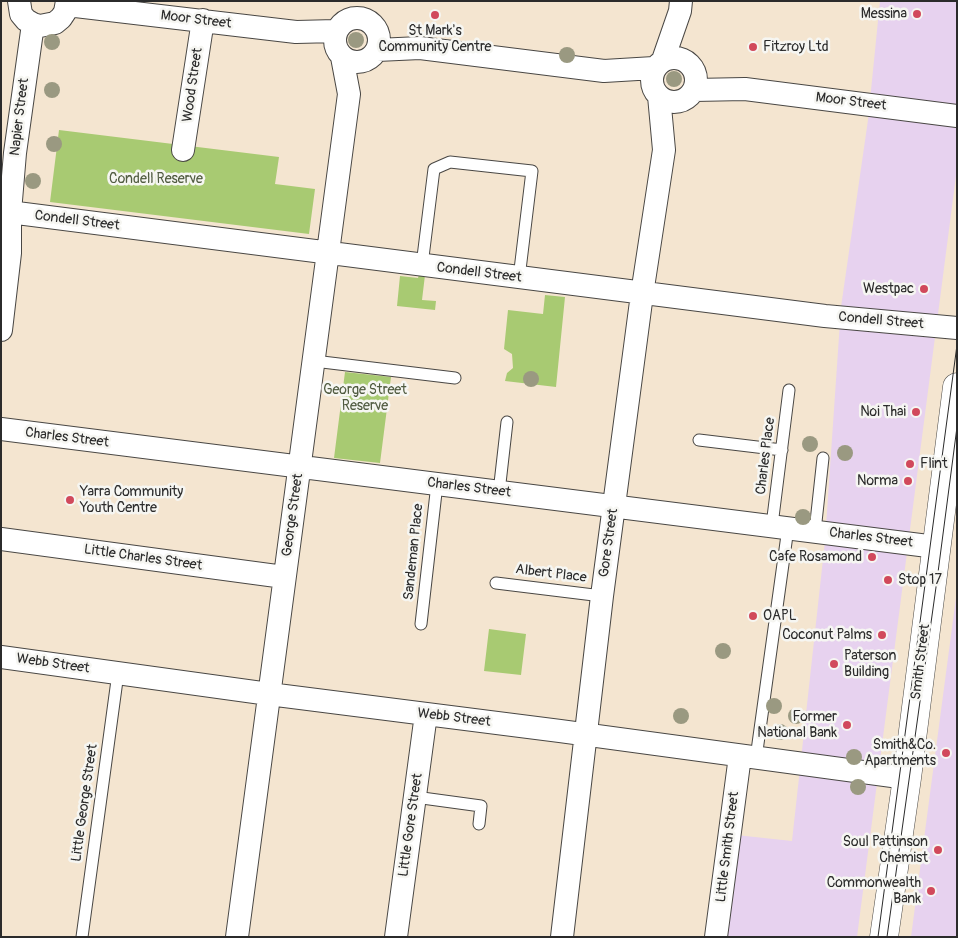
<!DOCTYPE html>
<html>
<head>
<meta charset="utf-8">
<style>
  body { margin:0 }
  #map { position:relative; width:958px; height:938px; overflow:hidden; background:#f4e5d0; font-family:Pangolin,sans-serif }
  canvas { display:block }
  .frame { position:absolute; inset:0; border:2px solid #2b2b2b; pointer-events:none }
</style>
</head>
<body>
<div id="map">
<canvas width="958" height="938"></canvas>
<div class="frame"></div>
</div>
<script>
const ctx = document.querySelector('canvas').getContext('2d');
ctx.lineJoin = 'round';
function paint(path, color) { ctx.fillStyle = color; ctx.fill(path, 'evenodd'); }
const poly = rows => new Path2D(rows.map(r => 'M' + r).join(''));
function stroke(path, color, width, dash) { ctx.strokeStyle = color; ctx.lineWidth = width; ctx.lineCap = dash ? 'butt' : 'round'; ctx.setLineDash(dash || []); ctx.stroke(path); }
function write(font, color, halo, rows, align = 'center') {
  ctx.font = font + ' Pangolin,sans-serif'; ctx.lineWidth = 5; ctx.setLineDash([]); ctx.textBaseline = 'middle'; ctx.strokeStyle = halo; ctx.fillStyle = color; for (const [text, x, y, turn = 0] of rows) {
    ctx.save(); ctx.translate(x, y); ctx.rotate((+turn || 0) * Math.PI / 180); ctx.textAlign = isNaN(turn) ? turn : align; if (halo) ctx.strokeText(text, 0, 0); ctx.fillText(text, 0, 0); ctx.restore();
  }
}
const built = poly([
  [880,1,957,1,957,168,857,937,723,937,736,835,792,841,825,541,841,307,868,120],
  [957,590,957,937,911,937]
]);
const green = poly([
  [59,130,279,157,275,184,315,189,309,234,50,202],
  [419,274,425,275,422,300,436,301,435,310,397,306,400,276,418,278],
  [545,295,565,297,556,387,505,381,507,373,513,368,512,354,504,349,508,310,543,314],
  [345,372,391,377,380,463,334,458],
  [489,629,526,634,521,675,484,671]
]);
const service = poly([
  [422,265,434,169,450,162,532,171,519,278],
  [314,361,455,378],
  [699,440,782,450],
  [499,492,507,422],
  [772,525,789,390],
  [815,531,823,458],
  [496,583,602,596],
  [421,624,437,484],
  [756,758,788,528],
  [415,797,481,806,479,824],
  [82,937,118,673]
]);
const minor = poly([
  [19,1,21,14,26,20,33,24,40,26,55,23,61,18,65,12,67,1],
  [67,5,296,32,336,31],
  '335 40a22 22 0 1 1 44 0a22 22 0 1 1-44 0Z',
  [377,50,420,48,604,71,654,68],
  '652 80a22 22 0 1 1 44 0a22 22 0 1 1-44 0Z',
  [663,60,680,11,681,1],
  [694,90,745,89,957,116],
  [183,150,203,20],
  [1,211,825,316,957,328],
  [1,330,10,253,10,212,15,153,33,24],
  [1,429,936,547],
  [1,539,284,577],
  [1,657,269,694,560,731,907,778],
  [237,937,349,94,342,57],
  [396,937,426,714],
  [562,937,602,596,642,294,664,150,659,96],
  [716,937,740,756]
]);
const tertiary = poly([
  [884,937,907,778,957,387]
]);
const tram = poly([
  [878,937,957,345],
  [887,937,937,580,957,427]
]);
const trees = [
  [356,40],
  [52,42],
  [567,55],
  [674,79],
  [52,90],
  [54,144],
  [33,181],
  [531,379],
  [810,444],
  [845,453],
  [803,517],
  [723,651],
  [774,706],
  [681,716],
  [796,716],
  [780,732],
  [854,757],
  [858,787]
];
const markers = [
  [917,14,5,"#d1495b"],
  [435,15,5,"#d1495b"],
  [753,47,5,"#d1495b"],
  [924,289,5,"#d1495b"],
  [916,412,5,"#d1495b"],
  [910,464,5,"#d1495b"],
  [908,481,5,"#d1495b"],
  [70,500,5,"#d1495b"],
  [872,557,5,"#d1495b"],
  [888,580,5,"#d1495b"],
  [753,616,5,"#d1495b"],
  [882,635,5,"#d1495b"],
  [834,664,5,"#d1495b"],
  [847,725,5,"#d1495b"],
  [946,753,5,"#d1495b"],
  [938,850,5,"#d1495b"],
  [931,891,5,"#d1495b"]
];
const poiNames = [
  ["Messina",907,14],
  ["St Mark's",435,31,"center"],
  ["Community Centre",435,47,"center"],
  ["Fitzroy Ltd",763,47,"left"],
  ["Westpac",914,289],
  ["Noi Thai",906,412],
  ["Flint",920,464,"left"],
  ["Norma",898,481],
  ["Yarra Community",80,492,"left"],
  ["Youth Centre",80,508,"left"],
  ["Cafe Rosamond",862,557],
  ["Stop 17",898,580,"left"],
  ["OAPL",763,616,"left"],
  ["Coconut Palms",872,635],
  ["Paterson",844,656,"left"],
  ["Building",844,672,"left"],
  ["Former",837,717],
  ["National Bank",837,733],
  ["Smith&Co.",936,745],
  ["Apartments",936,761],
  ["Soul Pattinson",928,842],
  ["Chemist",928,858],
  ["Commonwealth",921,883],
  ["Bank",921,899]
];
const streetNames = [
  ["Moor Street",196,20,7],
  ["Wood Street",193,85,-82],
  ["Moor Street",851,102,7],
  ["Napier Street",20,117,-83],
  ["Condell Street",77,221,7],
  ["Condell Street",479,273,7],
  ["Condell Street",881,321,5],
  ["Charles Street",67,438,7],
  ["Charles Place",766,456,-83],
  ["Charles Street",469,488,7],
  ["George Street",293,515,-82],
  ["Charles Street",871,538,7],
  ["Gore Street",609,543,-82],
  ["Sandeman Place",414,552,-84],
  ["Little Charles Street",143,558,8],
  ["Albert Place",551,574,7],
  ["Smith Street",921,662,-83],
  ["Webb Street",53,664,8],
  ["Webb Street",454,718,7],
  ["Little George Street",85,803,-82],
  ["Little Gore Street",411,825,-82],
  ["Little Smith Street",728,847,-83]
];
const parkNames = [
  ["Condell Reserve",156,179],
  ["George Street",365,390],
  ["Reserve",365,406]
];
paint(built, '#e7d2ef');
paint(green, '#a8ca72');
stroke(service, '#494744', 13);
stroke(minor, '#494744', 24);
stroke(tertiary, '#494744', 29);
stroke(service, '#fff', 11);
stroke(minor, '#fff', 22);
stroke(tertiary, '#fff', 28);
stroke(tram, '#2b2b2b', 1);
ctx.fillStyle = '#9a9981';
for (const [x, y] of trees) { ctx.beginPath(); ctx.arc(x, y, 8, 0, 2 * Math.PI); ctx.fill(); }
for (const [x, y, r, color] of markers) { const dot = new Path2D(); dot.arc(x, y, r, 0, 2 * Math.PI); ctx.fillStyle = color; ctx.fill(dot); stroke(dot, '#f6f6f2', 2); }
write('14px', '#2b2b2b', '#f6f6f2', poiNames, 'right');
write('14px', '#2b2b2b', '#f6f6f2', streetNames);
write('14px', '#505b40', '#f6f6f2', parkNames);
</script>
</body>
</html>
